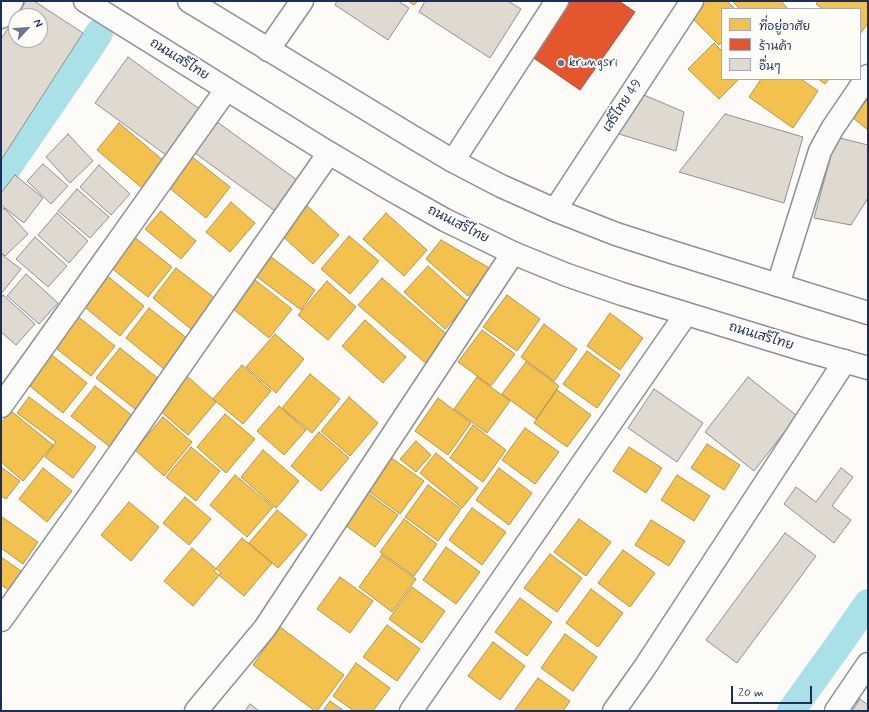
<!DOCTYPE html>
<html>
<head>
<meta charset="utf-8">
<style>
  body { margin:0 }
  #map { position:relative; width:869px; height:712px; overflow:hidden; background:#fcfbf8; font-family:Mynerve,"Playpen Sans Thai",sans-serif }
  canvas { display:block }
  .frame { position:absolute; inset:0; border:2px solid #1b2f5e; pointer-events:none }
  .legend { position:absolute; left:721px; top:8px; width:140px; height:72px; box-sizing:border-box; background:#fdfcf7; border:1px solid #a3aaba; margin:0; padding:5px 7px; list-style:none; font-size:12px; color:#1b2f5e }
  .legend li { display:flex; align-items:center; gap:8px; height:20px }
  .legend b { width:20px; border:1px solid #a3aaba }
  .north { position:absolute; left:8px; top:8px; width:40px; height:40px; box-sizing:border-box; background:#fdfcf7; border:1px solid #a3aaba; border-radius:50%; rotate:64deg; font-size:11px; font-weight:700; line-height:16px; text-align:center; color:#1b2f5e }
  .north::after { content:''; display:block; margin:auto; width:14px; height:18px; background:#6a7694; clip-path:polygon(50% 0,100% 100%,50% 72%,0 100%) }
  .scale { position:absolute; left:731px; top:686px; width:81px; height:18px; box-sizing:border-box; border:2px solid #1b2f5e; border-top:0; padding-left:5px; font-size:12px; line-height:14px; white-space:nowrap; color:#1b2f5e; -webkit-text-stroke:3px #fdfcf7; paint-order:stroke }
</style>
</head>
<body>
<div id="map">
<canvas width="869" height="712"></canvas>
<div class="frame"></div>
<ul class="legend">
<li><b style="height:11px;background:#f2c14e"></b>ที่อยู่อาศัย</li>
<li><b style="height:11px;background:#e4572e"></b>ร้านค้า</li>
<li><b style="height:11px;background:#e0d9cf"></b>อื่นๆ</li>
</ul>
<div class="north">N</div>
<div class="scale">20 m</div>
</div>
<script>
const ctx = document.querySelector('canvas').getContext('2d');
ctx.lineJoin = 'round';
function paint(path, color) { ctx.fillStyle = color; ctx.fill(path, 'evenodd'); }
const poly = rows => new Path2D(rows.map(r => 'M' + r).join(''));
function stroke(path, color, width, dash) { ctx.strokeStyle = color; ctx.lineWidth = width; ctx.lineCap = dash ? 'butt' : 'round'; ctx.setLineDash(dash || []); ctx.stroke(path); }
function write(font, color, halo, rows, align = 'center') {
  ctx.font = font + ' Mynerve,"Playpen Sans Thai",sans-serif'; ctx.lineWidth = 4; ctx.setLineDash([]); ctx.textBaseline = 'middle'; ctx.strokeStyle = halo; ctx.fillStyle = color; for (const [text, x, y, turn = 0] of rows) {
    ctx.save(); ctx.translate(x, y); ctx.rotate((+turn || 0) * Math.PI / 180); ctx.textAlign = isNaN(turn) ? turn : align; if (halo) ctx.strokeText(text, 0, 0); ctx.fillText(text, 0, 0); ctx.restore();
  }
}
const homes = poly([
  [408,1,418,1,414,5,408,1],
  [701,1,727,1,735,9,722,9,722,42,719,45,688,14,701,1],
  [732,1,781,1,788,9,740,9,732,1],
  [818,1,868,1,868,23,860,34,860,9,823,9,816,4,818,1],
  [714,43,722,51,722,79,739,79,719,99,688,69,714,43],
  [761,79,801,79,818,91,793,128,749,97,761,79],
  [818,79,829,79,825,84,818,79],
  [868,98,868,130,853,118,868,98],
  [119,123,164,161,142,188,97,150,119,123],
  [191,156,230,187,206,218,167,186,191,156],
  [231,202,255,223,230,252,206,232,231,202],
  [305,204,339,235,313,264,279,233,305,204],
  [161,211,196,241,181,259,145,229,161,211],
  [386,213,427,250,404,276,363,239,386,213],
  [133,236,172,267,148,297,109,266,133,236],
  [349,236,379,261,350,294,321,269,349,236],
  [441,240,491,269,468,296,426,259,441,240],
  [270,256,315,290,301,310,256,276,270,256],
  [428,266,469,303,445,329,404,292,428,266],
  [176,268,216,299,191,329,153,298,176,268],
  [105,274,144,306,120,336,81,304,105,274],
  [250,276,292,309,269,338,227,304,250,276],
  [382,278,451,338,428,365,358,305,382,278],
  [327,281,356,307,328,340,298,315,327,281],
  [507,295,540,319,517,351,483,327,507,295],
  [149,308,188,339,164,369,126,338,149,308],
  [610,313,643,338,620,370,587,346,610,313],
  [76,315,115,346,91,376,52,345,76,315],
  [365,320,406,357,383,383,342,346,365,320],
  [544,324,577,349,554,381,521,357,544,324],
  [482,330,515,354,491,386,458,362,482,330],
  [275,334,304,359,276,393,246,367,275,334],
  [120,348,159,379,135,409,96,378,120,348],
  [587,351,620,375,597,408,563,384,587,351],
  [48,352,87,383,63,413,25,382,48,352],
  [526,362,559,386,536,419,502,394,526,362],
  [242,365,271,391,243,424,213,399,242,365],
  [310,374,340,399,312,433,282,408,310,374],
  [187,376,216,402,188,435,158,409,187,376],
  [477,377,510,401,487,433,454,409,477,377],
  [95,386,134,417,110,447,71,416,95,386],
  [557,390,591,415,567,447,534,423,557,390],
  [29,397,96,447,73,478,45,457,56,442,17,413,29,397],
  [349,397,378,423,350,456,321,431,349,397],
  [438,398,471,423,448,455,415,431,438,398],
  [279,406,306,430,284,455,257,431,279,406],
  [11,411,53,445,23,481,1,462,1,423,11,411],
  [225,414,255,439,226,473,197,447,225,414],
  [163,417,192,442,164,476,135,450,163,417],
  [473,425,506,450,483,482,450,458,473,425],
  [525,428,559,452,535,484,502,460,525,428],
  [319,432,349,458,321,491,291,466,319,432],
  [416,441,431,455,416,472,400,459,416,441],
  [707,444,740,465,724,490,691,468,707,444],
  [191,447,220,471,196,501,166,477,191,447],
  [629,447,662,468,646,493,613,471,629,447],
  [263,450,299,481,276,508,241,477,263,450],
  [436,453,478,488,462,508,420,473,436,453],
  [390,457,424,481,400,514,367,490,390,457],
  [1,467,20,481,6,499,1,496,1,467],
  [43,468,72,491,47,522,19,499,43,468],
  [499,468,532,493,509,525,476,500,499,468],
  [235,475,273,507,247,537,210,505,235,475],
  [677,475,710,496,694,521,661,500,677,475],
  [428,485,461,509,438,541,405,517,428,485],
  [365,491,398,515,375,547,342,523,365,491],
  [185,497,211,519,189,545,163,523,185,497],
  [129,502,159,527,131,561,101,535,129,502],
  [472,508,506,532,482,565,449,540,472,508],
  [277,510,307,535,278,568,249,543,277,510],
  [2,517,38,542,23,564,1,548,1,519,2,517],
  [404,519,437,544,414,576,380,552,404,519],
  [579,519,611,542,586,576,554,552,579,519],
  [651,520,685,541,669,566,635,545,651,520],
  [242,538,272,563,244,596,214,571,242,538],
  [446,547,480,572,456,604,423,580,446,547],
  [192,548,221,573,193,606,164,581,192,548],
  [623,550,655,573,630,607,598,583,623,550],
  [550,554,582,578,557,612,524,588,550,554],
  [382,555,416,579,392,612,359,587,382,555],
  [1,557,21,571,9,590,1,585,1,557],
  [340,577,373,601,350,633,317,609,340,577],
  [412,587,445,611,422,643,389,619,412,587],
  [591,589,623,613,598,647,566,623,591,589],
  [520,598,552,622,527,656,495,632,520,598],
  [387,625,420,649,397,681,363,657,387,625],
  [280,627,344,675,317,711,315,711,253,665,280,627],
  [565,634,597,657,573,691,541,668,565,634],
  [493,642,525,666,500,700,468,676,493,642],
  [356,663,390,688,373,711,354,711,333,696,356,663],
  [538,678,570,701,563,711,514,711,538,678],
  [330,701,344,711,323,711,330,701]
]);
const shops = poly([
  [560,1,619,1,635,12,580,90,525,52,560,1]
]);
const canal = poly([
  [1,177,84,56,99,33],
  [791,711,840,643,868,603]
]);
const building = poly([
  [26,1,34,1,83,33,1,160,1,39,16,16,16,40,40,40,40,16,16,16,26,1],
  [337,1,398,1,409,8,388,40,335,5,337,1],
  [425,1,508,1,521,9,490,58,419,12,425,1],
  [128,57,297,180,275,211,177,140,166,155,95,103,128,57],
  [637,92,684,112,676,151,612,132,637,92],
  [725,114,803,137,784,203,679,172,725,114],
  [68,134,93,161,70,183,46,157,68,134],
  [836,137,868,145,868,198,851,225,814,218,836,137],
  [43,164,68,186,51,204,27,181,43,164],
  [99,165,130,194,111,215,80,187,99,165],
  [15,175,43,198,24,223,1,205,1,193,15,175],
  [77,189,109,217,90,238,58,211,77,189],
  [4,208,28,234,5,256,1,252,1,211,4,208],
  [57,213,88,241,69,263,38,235,57,213],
  [35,237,67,266,48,287,16,259,35,237],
  [1,254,21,269,1,294,1,254],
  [26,274,58,303,39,324,7,296,26,274],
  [3,295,35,324,16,345,1,332,1,298,3,295],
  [748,377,797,416,754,471,705,432,748,377],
  [654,389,703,423,677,462,628,428,654,389],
  [841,468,853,477,832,506,851,520,834,543,784,504,796,487,816,502,841,468],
  [785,533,816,556,737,663,706,640,785,533],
  [860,699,868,705,868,711,852,711,860,699],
  [250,704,259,711,245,711,250,704]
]);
const minor = poly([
  [1,17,12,1],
  [268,50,302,1],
  [453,161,557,1],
  [555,210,692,1],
  [778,285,820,151,832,129,868,76],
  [1,406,226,90],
  [1,620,76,515,329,153],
  [196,711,265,628,513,253],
  [411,711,686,314],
  [614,711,645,667,845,361],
  [836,711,868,664]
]);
const secondary = poly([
  [85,1,329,153,390,189,445,220,513,253,567,275,622,294,801,349,868,368],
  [189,1,411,136,453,161,501,186,555,210,616,234,675,253,868,313]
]);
const markers = [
  [561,63,4,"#6a7694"]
];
const streetNames = [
  ["ถนนเสรีไทย",179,60,32],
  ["เสรีไทย 49",623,106,-57],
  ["ถนนเสรีไทย",458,225,27],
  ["ถนนเสรีไทย",761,337,17]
];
const poiNames = [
  ["krungsri",569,63]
];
paint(homes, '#f2c14e');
stroke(homes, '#b29553', 1);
paint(shops, '#e4572e');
stroke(shops, '#a84b3c', 1);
stroke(canal, '#a9e1e7', 28);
paint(building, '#e0d9cf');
stroke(building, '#8c9097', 1);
stroke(minor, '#8c9097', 25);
stroke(secondary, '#8c9097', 25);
stroke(minor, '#fbfbf9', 22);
stroke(secondary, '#fbfbf9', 22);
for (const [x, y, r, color] of markers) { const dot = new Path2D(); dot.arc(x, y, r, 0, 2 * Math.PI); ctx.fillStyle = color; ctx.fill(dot); stroke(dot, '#fdfcf7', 1.5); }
write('13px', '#1b2f5e', '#fdfcf7', streetNames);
write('13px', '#1b2f5e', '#fdfcf7', poiNames, 'left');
</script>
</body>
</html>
